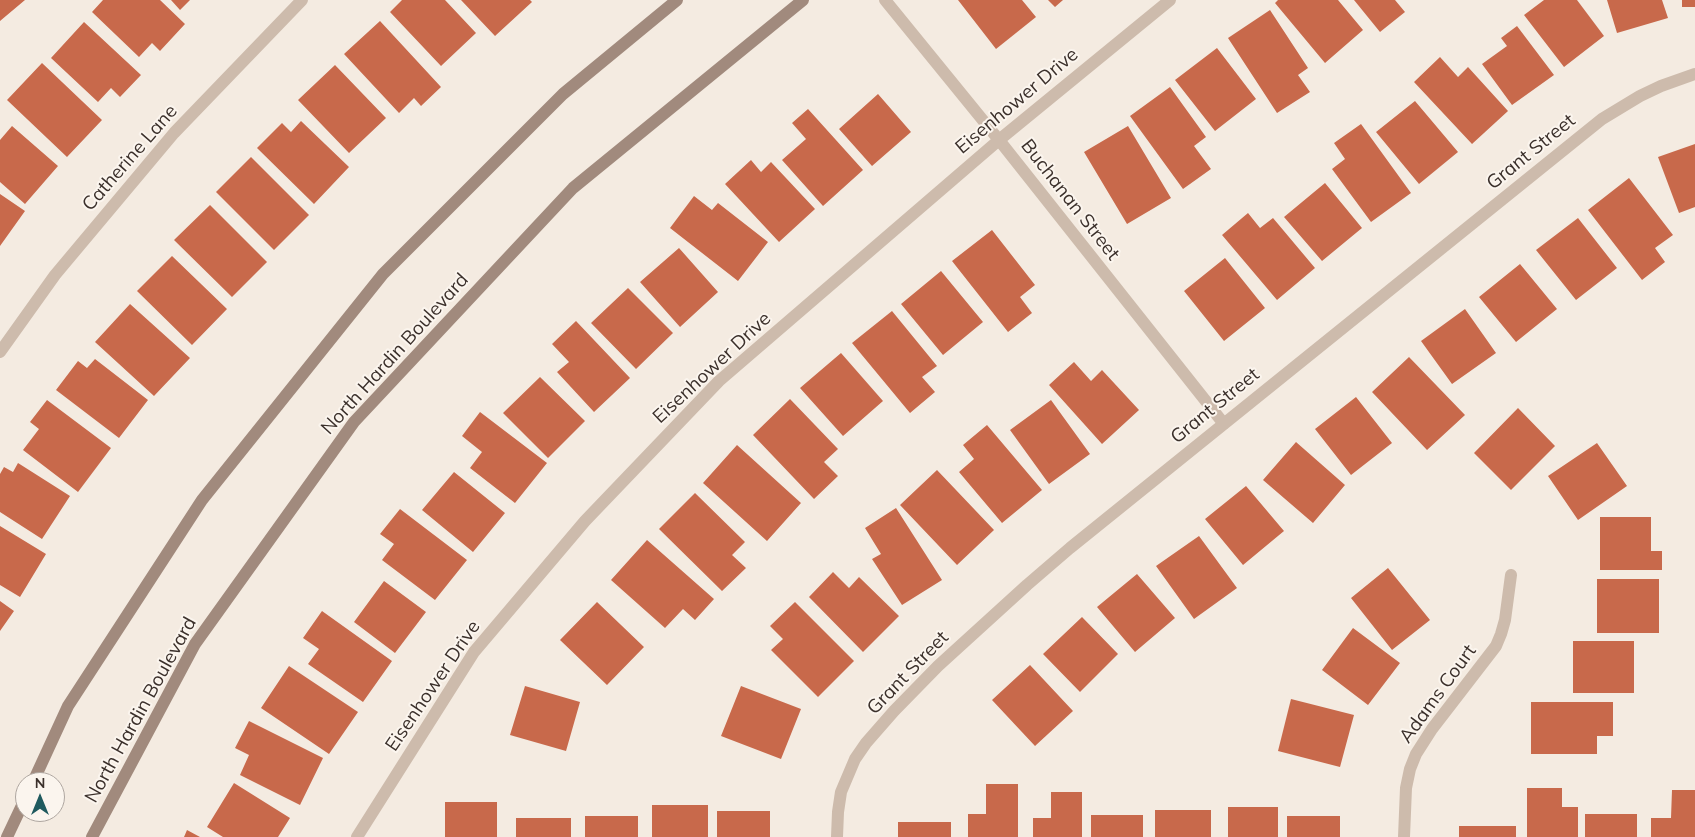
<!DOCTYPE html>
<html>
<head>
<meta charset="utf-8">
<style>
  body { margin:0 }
  #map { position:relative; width:1695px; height:837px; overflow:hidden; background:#f4ebe1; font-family:Mulish,sans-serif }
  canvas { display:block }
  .north { position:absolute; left:15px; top:772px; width:50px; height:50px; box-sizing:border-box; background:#fbf5ee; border:1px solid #aea6a0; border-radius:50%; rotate:0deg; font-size:14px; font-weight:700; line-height:20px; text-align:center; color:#3b302b }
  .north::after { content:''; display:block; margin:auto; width:18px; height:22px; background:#1f5a5e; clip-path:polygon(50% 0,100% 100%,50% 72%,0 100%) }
</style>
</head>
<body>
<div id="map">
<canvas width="1695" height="837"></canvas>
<div class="north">N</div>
</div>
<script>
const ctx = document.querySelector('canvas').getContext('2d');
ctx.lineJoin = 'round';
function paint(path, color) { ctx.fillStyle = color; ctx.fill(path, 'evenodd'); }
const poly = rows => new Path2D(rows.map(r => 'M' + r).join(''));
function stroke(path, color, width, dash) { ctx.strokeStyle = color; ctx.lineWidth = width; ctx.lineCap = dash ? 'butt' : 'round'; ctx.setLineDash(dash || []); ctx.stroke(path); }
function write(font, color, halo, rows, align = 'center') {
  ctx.font = font + ' Mulish,sans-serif'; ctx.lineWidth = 4; ctx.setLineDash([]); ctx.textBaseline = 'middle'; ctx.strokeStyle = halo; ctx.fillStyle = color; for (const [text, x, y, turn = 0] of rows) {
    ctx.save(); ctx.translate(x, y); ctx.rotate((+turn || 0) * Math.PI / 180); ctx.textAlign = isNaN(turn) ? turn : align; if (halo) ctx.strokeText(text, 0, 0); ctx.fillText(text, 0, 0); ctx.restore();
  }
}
const building = poly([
  [0,0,25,0,0,21],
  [103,0,160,0,185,24,160,51,152,43,139,57,92,12],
  [171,0,190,0,180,10],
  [402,0,445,0,476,33,441,66,390,12],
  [461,0,530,0,532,2,495,36],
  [958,0,1022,0,1036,17,996,49],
  [1048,0,1063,0,1055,7],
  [1278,0,1338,0,1363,30,1325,63,1275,3],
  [1354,0,1395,0,1405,12,1380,32],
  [1544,0,1577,0,1604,36,1564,67,1524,15],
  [1607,0,1662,0,1668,18,1617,33],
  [1682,0,1695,0,1695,7,1682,7],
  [1270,10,1308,68,1298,75,1310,92,1277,113,1228,38],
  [380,21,441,87,421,106,414,98,399,113,344,54],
  [84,22,141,75,120,97,111,88,98,102,51,58],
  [1517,26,1554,75,1512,105,1482,64,1507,46,1501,38],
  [1217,48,1256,99,1215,131,1175,80],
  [1440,57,1458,77,1468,67,1508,111,1472,144,1414,82],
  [42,63,102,120,67,157,7,100],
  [335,65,386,118,349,153,298,100],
  [1170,87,1206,137,1194,146,1211,169,1183,189,1130,116],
  [878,94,911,132,872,166,839,129],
  [1415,101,1458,152,1419,184,1376,132],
  [808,109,863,170,823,206,782,160,806,139,792,123],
  [301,121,349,167,314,204,257,148,282,123,291,132],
  [1361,124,1411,193,1371,222,1332,169,1345,159,1334,143],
  [12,126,58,166,25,204,0,182,0,140],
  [1128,126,1171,198,1127,224,1084,152],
  [1695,144,1695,207,1679,213,1658,157],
  [251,157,309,215,274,250,216,192],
  [751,160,761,172,771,162,815,209,779,242,725,184],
  [1629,178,1673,235,1655,248,1665,262,1642,280,1588,210],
  [1325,183,1362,228,1322,261,1284,217],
  [0,194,25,211,0,246],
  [694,196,712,210,718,203,768,242,738,281,670,228],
  [210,205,267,262,232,297,174,240],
  [1248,213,1260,228,1273,218,1315,268,1277,300,1222,235],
  [1578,218,1617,268,1576,300,1536,250],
  [992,230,1035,285,1020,297,1032,313,1008,332,952,261],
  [679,248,718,292,680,327,640,282],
  [172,256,227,309,192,345,137,291],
  [1225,258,1265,308,1224,341,1184,291],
  [1520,264,1557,309,1516,342,1479,297],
  [941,271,983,322,943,355,901,304],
  [628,288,673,333,636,369,591,323],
  [130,304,190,358,154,396,95,342],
  [1465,309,1496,353,1452,384,1421,341],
  [892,311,937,366,922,377,935,392,910,413,852,343],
  [576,321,630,378,594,412,557,372,569,362,552,344],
  [841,353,883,401,843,436,800,388],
  [1409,357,1465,415,1427,450,1372,392],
  [95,359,148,400,119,438,56,390,78,361,87,368],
  [1074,362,1091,381,1102,370,1139,410,1102,444,1049,385],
  [540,377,585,421,548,458,503,413],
  [1356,397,1392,443,1351,475,1315,429],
  [790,399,838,449,824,462,838,476,814,499,753,435],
  [47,400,111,448,78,492,23,450,39,429,30,422],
  [1051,400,1090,454,1049,484,1010,430],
  [1518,408,1555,446,1511,490,1474,453],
  [480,412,547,463,515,503,470,468,482,452,462,436],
  [987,425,1042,490,1002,523,959,472,974,459,963,445],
  [1296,442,1345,485,1313,523,1263,480],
  [1597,443,1627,486,1578,520,1548,476],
  [737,445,801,503,767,541,703,483],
  [18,463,70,496,42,539,0,512,0,474,4,467,13,472],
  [937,470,994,530,957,565,900,505],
  [454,472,505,513,473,552,422,510],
  [1246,486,1284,531,1243,565,1205,519],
  [695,493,745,542,732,555,746,568,722,591,659,529],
  [896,508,942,580,902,605,872,559,881,554,865,528],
  [400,509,467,560,435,600,382,560,394,544,380,534],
  [1600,517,1651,517,1651,551,1662,551,1662,570,1600,570],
  [0,526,46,554,20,597,0,585],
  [1199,536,1237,588,1194,619,1156,566],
  [647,540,714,599,695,620,683,609,665,628,611,580],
  [1388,568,1430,620,1392,650,1351,598],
  [833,572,849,588,859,577,899,616,863,652,809,597],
  [1137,574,1175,618,1135,652,1097,607],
  [1597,579,1659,579,1659,633,1597,633],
  [384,581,426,612,395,653,354,622],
  [0,601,14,611,0,631],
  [597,602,644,647,607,685,560,640],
  [795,602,854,661,818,697,771,650,783,639,770,626],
  [322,611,392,661,363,702,308,664,319,649,303,638],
  [1082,617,1118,654,1080,692,1043,654],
  [1353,628,1400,663,1368,705,1322,670],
  [1573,641,1634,641,1634,693,1573,693],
  [1030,665,1073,711,1035,746,992,700],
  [289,666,358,712,329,754,261,708],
  [525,686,580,702,566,751,510,735],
  [741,686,801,709,781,759,721,736],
  [1291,699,1354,715,1340,767,1278,751],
  [1531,702,1613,702,1613,736,1597,736,1597,754,1531,754],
  [249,721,323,758,300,805,240,775,249,755,235,748],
  [234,783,290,818,278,837,223,837,207,827],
  [986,784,1018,784,1018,837,968,837,968,814,986,814],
  [1527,788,1562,788,1562,807,1578,807,1578,837,1527,837],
  [1672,790,1695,790,1695,837,1651,837,1651,818,1671,818],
  [1051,792,1082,792,1082,837,1033,837,1033,818,1051,818],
  [445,802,497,802,497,837,445,837],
  [652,805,708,805,708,837,652,837],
  [1228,807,1278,807,1278,837,1228,837],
  [1155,810,1211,810,1211,837,1155,837],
  [717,811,770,811,770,837,717,837],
  [1585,814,1637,814,1637,837,1585,837],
  [1091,815,1143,815,1143,837,1091,837],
  [585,816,638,816,638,837,585,837],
  [1287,816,1340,816,1340,837,1287,837],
  [516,818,571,818,571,837,516,837],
  [898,822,951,822,951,837,898,837],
  [1459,826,1516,826,1516,837,1459,837],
  [187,830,200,837,184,837]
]);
const street = poly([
  [885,0,999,140,1224,424],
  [0,352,55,275,174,133,302,0],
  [357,837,474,652,585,521,719,381,999,140,1170,0],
  [837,837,838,812,841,792,855,759,866,743,894,711,938,666,1027,585,1070,548,1602,119,1640,96,1661,86,1695,74],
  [1404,837,1406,788,1410,769,1416,754,1432,729,1496,646,1501,634,1505,620,1511,575]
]);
const secondary = poly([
  [33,782,68,706,202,500,383,274,563,94,677,0],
  [7,837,25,799],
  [92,837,195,644,354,422,573,188,803,0]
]);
const streetNames = [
  ["Eisenhower Drive",1017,101,-40],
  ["Grant Street",1531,152,-39],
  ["Catherine Lane",130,158,-49],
  ["Buchanan Street",1070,200,52],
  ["North Hardin Boulevard",395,354,-48],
  ["Eisenhower Drive",712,368,-43],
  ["Grant Street",1215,406,-39],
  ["Grant Street",908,673,-46],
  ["Eisenhower Drive",433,686,-56],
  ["Adams Court",1438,694,-54],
  ["North Hardin Boulevard",141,710,-61]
];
paint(building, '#c8694b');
stroke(street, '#cdbbac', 12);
stroke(secondary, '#a18a7d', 12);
write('19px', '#3b302b', '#fbf5ee', streetNames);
</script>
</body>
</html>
